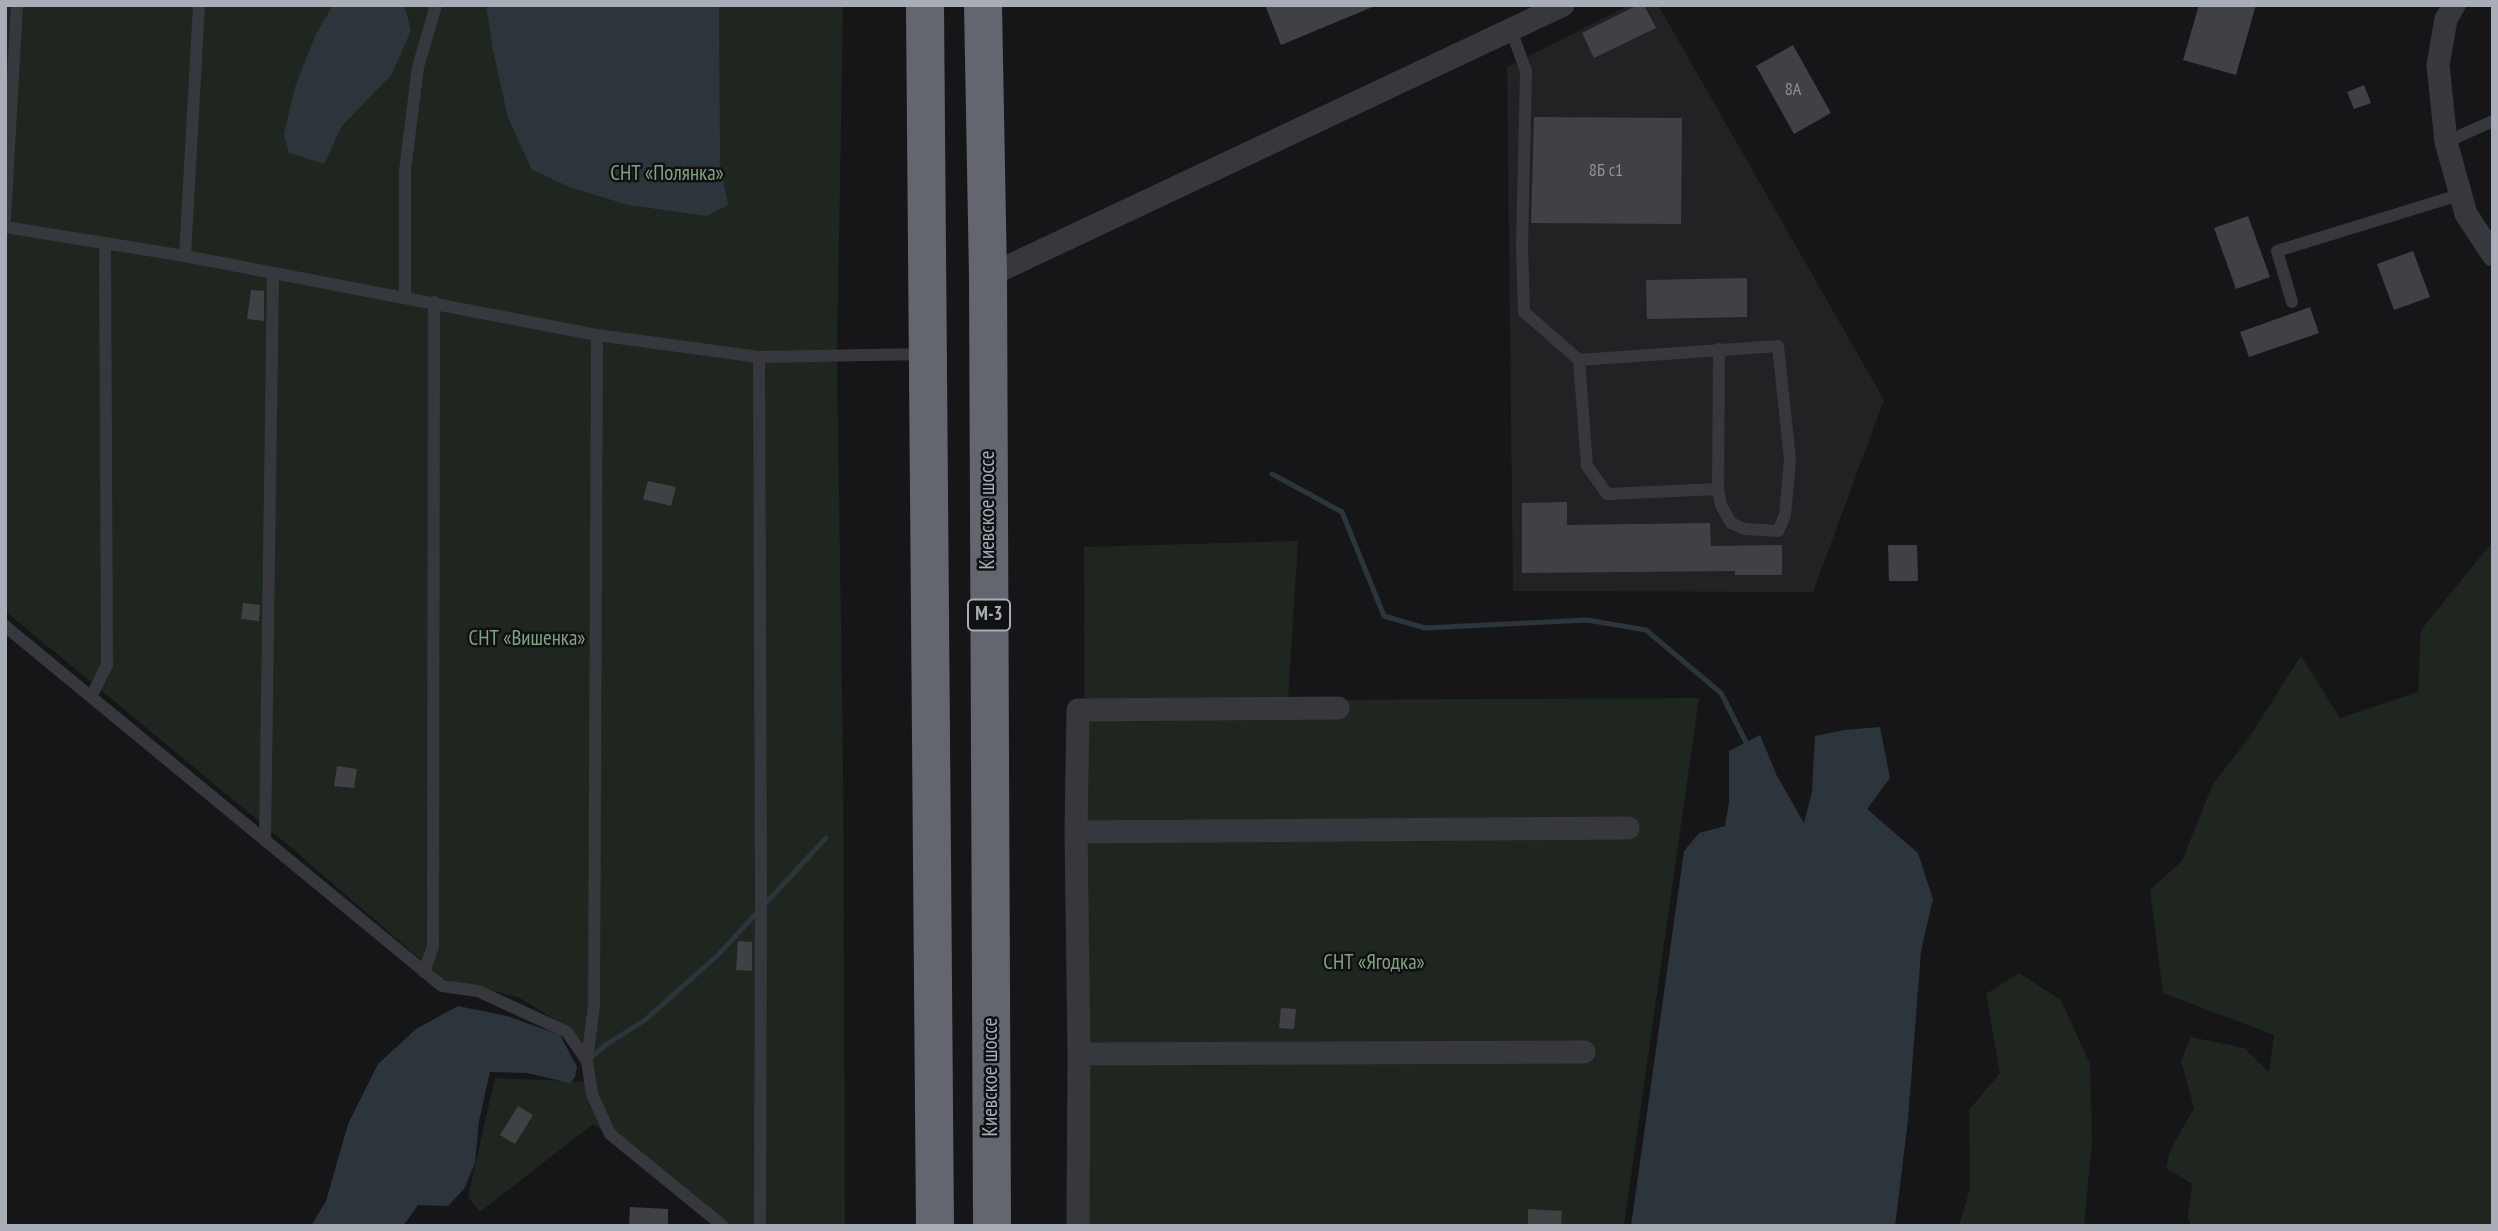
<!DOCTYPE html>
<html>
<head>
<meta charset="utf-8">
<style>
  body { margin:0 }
  #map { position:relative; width:2498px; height:1231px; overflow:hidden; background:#161618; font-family:"PT Sans Narrow",sans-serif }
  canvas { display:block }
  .frame { position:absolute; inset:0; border:7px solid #a8adb8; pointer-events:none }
</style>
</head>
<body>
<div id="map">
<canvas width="2498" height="1231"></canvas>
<div class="frame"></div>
</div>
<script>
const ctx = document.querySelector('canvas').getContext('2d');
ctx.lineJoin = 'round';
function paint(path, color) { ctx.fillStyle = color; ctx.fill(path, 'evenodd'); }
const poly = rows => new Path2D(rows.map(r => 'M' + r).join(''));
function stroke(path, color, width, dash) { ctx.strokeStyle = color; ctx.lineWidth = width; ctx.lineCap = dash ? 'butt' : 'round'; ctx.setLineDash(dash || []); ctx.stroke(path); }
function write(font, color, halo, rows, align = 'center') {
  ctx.font = font + ' "PT Sans Narrow",sans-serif'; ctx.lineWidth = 5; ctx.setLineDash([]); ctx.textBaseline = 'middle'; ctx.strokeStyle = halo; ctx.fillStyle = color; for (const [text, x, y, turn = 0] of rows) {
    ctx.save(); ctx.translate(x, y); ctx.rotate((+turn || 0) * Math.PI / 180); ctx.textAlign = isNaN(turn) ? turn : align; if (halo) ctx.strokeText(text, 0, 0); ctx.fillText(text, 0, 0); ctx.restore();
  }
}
const built = poly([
  [1630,5,1658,5,1884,400,1813,592,1513,591,1507,67]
]);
const green = poly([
  [5,5,843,5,837,357,843,760,845,1226,730,1226,593,1124,480,1212,468,1197,495,1078,591,1082,572,1030,518,997,443,979,294,850,5,611],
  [1298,541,1288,700,1699,698,1624,1226,1087,1226,1084,547],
  [2493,541,2493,1226,2191,1226,2188,1218,2192,1184,2166,1168,2170,1151,2194,1108,2181,1061,2191,1037,2244,1048,2269,1072,2274,1035,2163,993,2150,890,2182,861,2212,786,2250,736,2301,656,2340,718,2418,692,2421,630],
  [2019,973,2061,1000,2090,1064,2092,1141,2084,1226,1959,1226,1970,1188,1969,1110,2000,1073,1986,994]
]);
const water = poly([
  [333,5,404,5,411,30,392,74,342,126,324,164,289,153,284,134,295,87,316,34],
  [486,5,719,5,720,163,728,205,707,216,628,205,572,188,532,170,508,118,493,50],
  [1880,727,1890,778,1867,809,1918,853,1933,899,1921,951,1908,1120,1895,1226,1631,1226,1684,851,1699,833,1725,826,1729,803,1729,751,1760,735,1777,776,1804,823,1812,792,1815,736,1844,730],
  [458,1006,507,1016,560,1035,577,1067,575,1077,570,1083,527,1073,490,1072,479,1121,475,1163,464,1189,448,1206,418,1205,403,1226,311,1226,326,1201,348,1124,378,1064,416,1029]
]);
const stream = poly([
  [1272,474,1342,512,1384,616,1425,628,1587,620,1646,630,1721,693,1746,742],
  [590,1058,607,1044,645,1020,718,955,826,838]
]);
const building = poly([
  [1265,5,1375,5,1375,6,1281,45],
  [1638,5,1644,5,1656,28,1594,58,1582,33],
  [2199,5,2256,5,2236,75,2183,60],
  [1793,45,1831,113,1794,134,1756,66],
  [2364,85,2371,103,2354,109,2347,92],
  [1534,117,1682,118,1681,224,1531,223],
  [2248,216,2270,277,2236,289,2214,228],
  [2413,251,2430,297,2394,310,2377,264],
  [1747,278,1747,317,1647,319,1646,280],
  [251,290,264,291,264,321,247,319],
  [2310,307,2319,333,2249,357,2240,332],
  [648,481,676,487,671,506,643,499],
  [1567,502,1567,525,1710,523,1711,546,1782,545,1782,575,1735,575,1735,571,1522,573,1522,503],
  [1888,545,1917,545,1918,581,1889,581],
  [243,603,260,605,259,621,241,619],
  [337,766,357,769,354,788,334,786],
  [738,941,752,942,752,971,736,970],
  [1281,1008,1296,1009,1294,1029,1279,1028],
  [518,1106,533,1115,515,1144,500,1135],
  [630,1207,668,1209,668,1226,629,1226],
  [1528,1209,1562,1211,1561,1226,1528,1226]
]);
const lane = poly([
  [1511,30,1526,71,1522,246,1524,312,1579,360,1587,466,1607,494,1718,489,1721,505,1731,523,1745,529,1778,531,1785,515,1790,460,1778,346,1579,360],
  [2446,142,2493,121],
  [5,219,17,5],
  [5,227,185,256,597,335,759,357,924,354],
  [185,256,199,5],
  [405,297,405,170,418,67,436,5],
  [2292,302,2277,251,2459,195],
  [759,357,761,887,760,1226],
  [1718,489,1719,349],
  [5,626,442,986,478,991,567,1032,587,1061,592,1094,610,1134,723,1226],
  [91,697,107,665,105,243],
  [265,841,273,273],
  [424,972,433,947,434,302],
  [587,1061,594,1005,597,335]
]);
const street = poly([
  [2454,5,2446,19,2438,65,2446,142,2466,214,2493,255],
  [988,276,1563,5],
  [1076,832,1078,710,1338,708],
  [1079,1054,1076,832,1628,828],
  [1078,1226,1079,1054,1584,1052]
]);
const highway = poly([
  [925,5,935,1226],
  [983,5,988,276,992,1226]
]);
const numberNames = [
  ["8А",1793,90],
  ["8Б с1",1606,171]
];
const shields = [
  [989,615,42]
];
const shieldNames = [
  ["М-3",989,615]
];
const parkNames = [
  ["СНТ «Полянка»",667,174],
  ["СНТ «Вишенка»",527,639],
  ["СНТ «Ягодка»",1374,963]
];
const streetNames = [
  ["Киевское шоссе",988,510,-90],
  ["Киевское шоссе",991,1077,-90]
];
paint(built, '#222225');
paint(green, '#1e261f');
paint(water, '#2c353c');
stroke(stream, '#2c353c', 5);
paint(building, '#404145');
stroke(lane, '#37383d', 12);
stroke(street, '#37383d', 23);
stroke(highway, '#63666e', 38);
write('18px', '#8e929b', null, numberNames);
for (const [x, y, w] of shields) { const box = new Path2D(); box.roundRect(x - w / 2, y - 15.5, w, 31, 5); ctx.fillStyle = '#111113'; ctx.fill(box); stroke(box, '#a8adb8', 2); }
write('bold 19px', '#a8adb8', null, shieldNames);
write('21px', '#7fa381', '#111113', parkNames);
write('21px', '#a8adb8', '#111113', streetNames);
</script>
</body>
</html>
